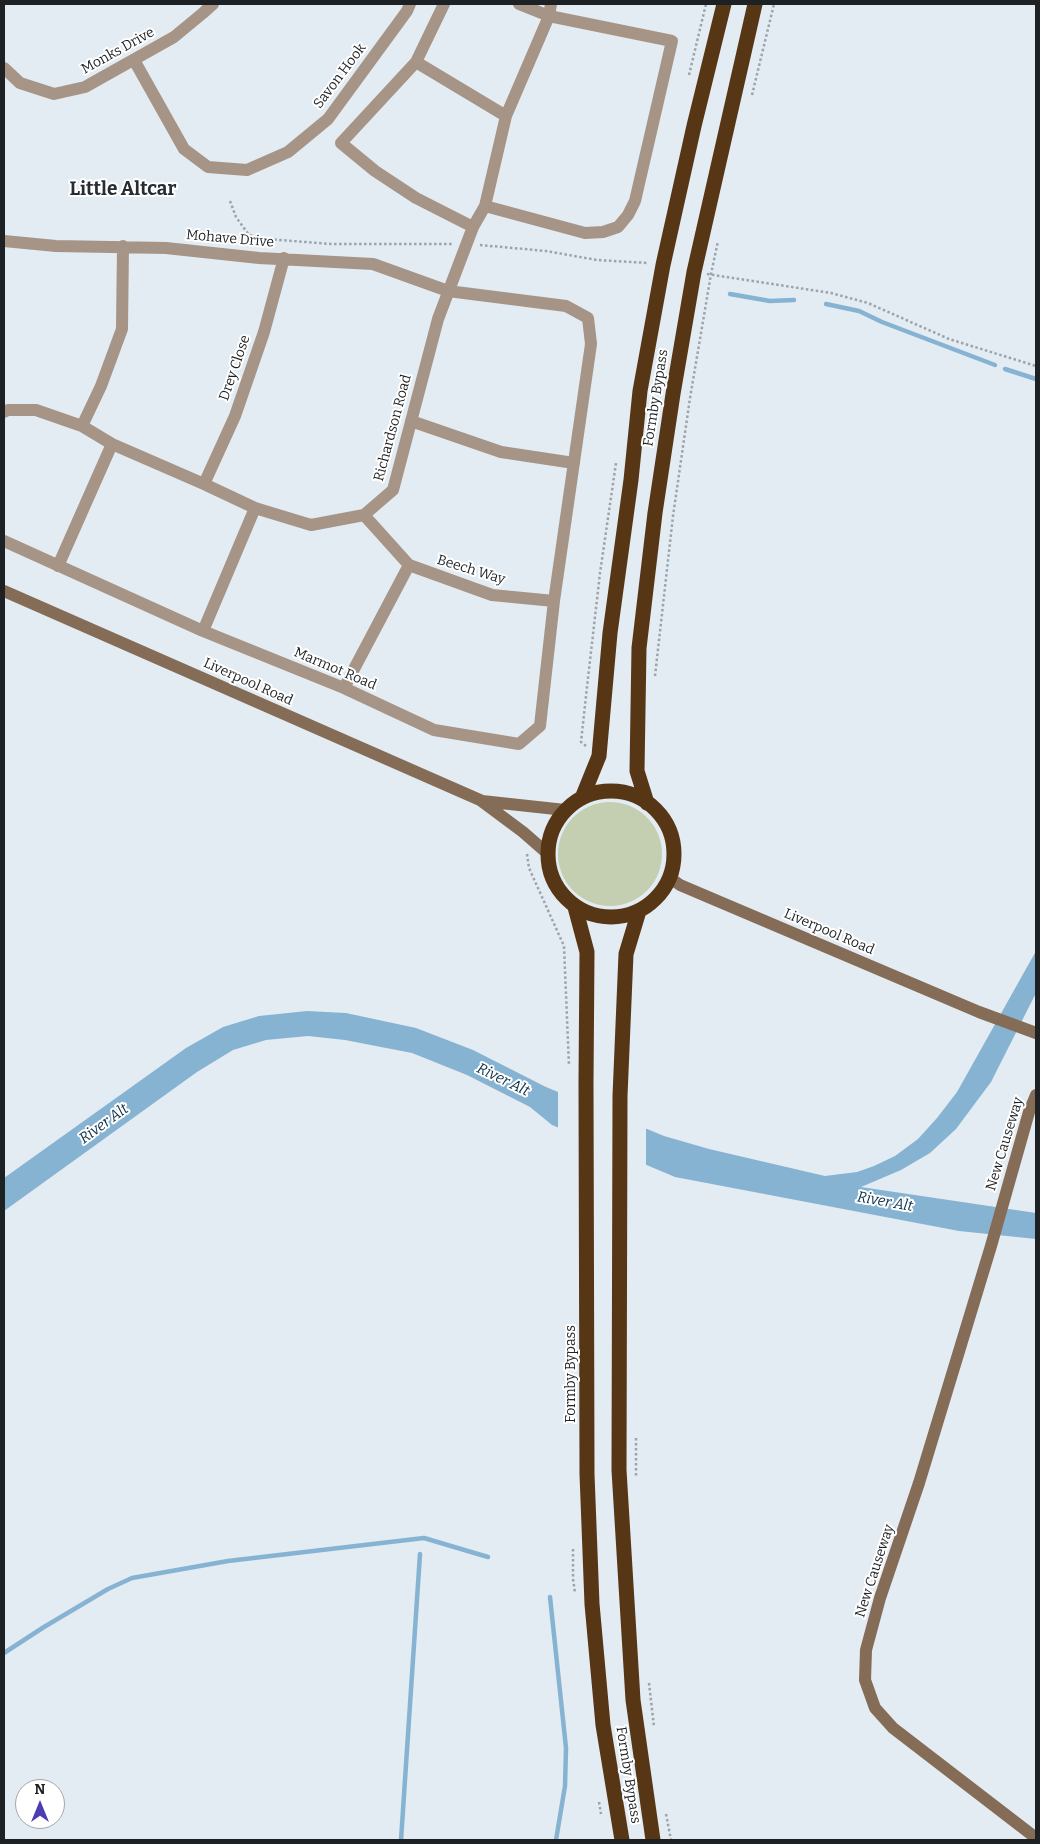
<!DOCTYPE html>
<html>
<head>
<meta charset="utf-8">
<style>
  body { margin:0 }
  #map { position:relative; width:1040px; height:1844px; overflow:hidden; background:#e3ebf3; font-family:Bitter,serif }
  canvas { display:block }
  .frame { position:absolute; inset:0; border:5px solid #1e2124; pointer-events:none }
  .north { position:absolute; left:15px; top:1779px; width:50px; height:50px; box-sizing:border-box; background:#fff; border:1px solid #a5a6a7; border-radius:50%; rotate:0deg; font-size:14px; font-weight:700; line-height:20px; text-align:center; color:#1e2124 }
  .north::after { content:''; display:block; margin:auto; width:18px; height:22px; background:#4b3db4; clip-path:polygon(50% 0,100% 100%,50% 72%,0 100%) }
</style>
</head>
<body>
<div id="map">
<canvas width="1040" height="1844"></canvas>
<div class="frame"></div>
<div class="north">N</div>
</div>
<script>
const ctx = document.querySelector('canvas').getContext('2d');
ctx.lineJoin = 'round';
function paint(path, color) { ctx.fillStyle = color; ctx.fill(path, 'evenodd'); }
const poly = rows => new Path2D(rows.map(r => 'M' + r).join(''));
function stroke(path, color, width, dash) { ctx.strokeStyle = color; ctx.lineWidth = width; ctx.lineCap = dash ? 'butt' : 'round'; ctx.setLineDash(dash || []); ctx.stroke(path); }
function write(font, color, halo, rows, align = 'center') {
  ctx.font = font + ' Bitter,serif'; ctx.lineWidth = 4; ctx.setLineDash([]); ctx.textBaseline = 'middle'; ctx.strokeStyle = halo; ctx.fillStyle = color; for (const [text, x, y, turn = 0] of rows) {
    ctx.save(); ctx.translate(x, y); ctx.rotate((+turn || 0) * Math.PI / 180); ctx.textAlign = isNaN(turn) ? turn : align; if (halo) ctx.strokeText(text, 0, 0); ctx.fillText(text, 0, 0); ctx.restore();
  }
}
const green = poly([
  '558 854a52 52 0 1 1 104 0a52 52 0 1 1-104 0Z'
]);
const water = poly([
  [1036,951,1036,993,991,1082,956,1129,930,1153,901,1170,861,1187,1036,1213,1036,1239,959,1231,675,1177,552,1125,530,1107,467,1075,412,1053,345,1040,308,1036,266,1040,233,1050,197,1072,4,1211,4,1178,186,1048,223,1027,259,1016,307,1011,346,1013,416,1028,473,1050,546,1087,664,1136,709,1149,825,1176,857,1172,874,1166,895,1156,918,1139,937,1118,957,1092]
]);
const pier = poly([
  [558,1089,646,1126,646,1167,558,1130]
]);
const stream = poly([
  [730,294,770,301,794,300],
  [826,304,859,311,882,322,995,365],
  [1005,369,1036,379],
  [550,1597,566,1748,565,1786,556,1840],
  [4,1653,44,1627,108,1589,132,1578,228,1561,424,1538,488,1557],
  [401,1840,420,1554]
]);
const path = poly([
  [689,75,706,4],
  [752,95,774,4],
  [230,201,236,217,249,235,267,239,331,244,452,244],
  [480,245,546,251,597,260,648,263],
  [707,274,831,293,868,303,949,339,1036,366],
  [655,676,673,516,690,398,711,274,718,241],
  [586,746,581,742,587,687,600,573,616,463],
  [527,854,529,868,564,946,569,1066],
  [636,1438,636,1478],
  [573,1549,573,1579,575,1593],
  [649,1683,654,1727],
  [599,1802,601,1814],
  [666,1814,671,1840]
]);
const street = poly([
  [444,4,416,62,341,143,375,171,416,198,473,227],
  [134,60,184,149,208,167,247,170,288,152,328,119,407,11,410,4],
  [416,62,506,116],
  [4,68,20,83,54,94,85,87,174,37,203,13,213,4],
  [485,206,585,233,603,232,618,227,628,215,635,201,672,41,549,16,519,4],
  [4,241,56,246,166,248,259,258,373,264,448,291,566,306,588,318,591,344,554,601,540,726,519,744,434,730,344,688,203,631,4,541],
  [4,412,8,410,36,410,82,426,112,444,204,484,255,508,311,525,364,515,393,490,438,319,473,227,485,206,506,116,549,16,551,4],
  [411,421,501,452,574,463],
  [82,426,101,386,122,329,123,246],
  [204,484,235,416,264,332,284,258],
  [364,515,409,565],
  [58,566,112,444],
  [203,631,255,508],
  [344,688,409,565,492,595,554,601]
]);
const secondary = poly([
  [4,591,480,800,523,832,547,853],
  [482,801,565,810],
  [669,877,680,885,979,1012,1036,1033],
  [1036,1095,1029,1112,991,1246,919,1483,880,1598,866,1650,865,1680,875,1708,893,1728,1036,1838]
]);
const highway = poly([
  '548 854a63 63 0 1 1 126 0a63 63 0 1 1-126 0Z',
  [582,798,599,756,610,633,631,480,640,391,663,265,694,126,724,4],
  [647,803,637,771,639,648,655,513,673,394,694,272,755,4],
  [575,907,587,952,586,1082,587,1474,592,1604,603,1725,622,1840],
  [639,911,626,954,620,1096,619,1470,633,1700,653,1840]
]);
const streetNames = [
  ["Monks Drive",118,51,-29],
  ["Savon Hook",340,76,-53],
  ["Mohave Drive",230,239,5],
  ["Drey Close",235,368,-71],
  ["Formby Bypass",656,398,-81],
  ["Richardson Road",393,428,-75],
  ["Beech Way",471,570,17],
  ["Marmot Road",335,669,23],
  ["Liverpool Road",248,682,24],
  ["Liverpool Road",829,932,23],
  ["New Causeway",1005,1144,-73],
  ["Formby Bypass",571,1374,-90],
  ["New Causeway",875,1571,-72],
  ["Formby Bypass",628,1775,81]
];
const waterNames = [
  ["River Alt",503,1080,26],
  ["River Alt",104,1124,-36],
  ["River Alt",885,1202,10]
];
const districtNames = [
  ["Little Altcar",123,190]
];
paint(green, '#c4cfb2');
paint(water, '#87b3d2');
paint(pier, '#e3ebf3');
stroke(stream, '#87b3d2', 4.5);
stroke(path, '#9ca3a9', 2.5, [2.5, 2.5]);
stroke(street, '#a69486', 12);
stroke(secondary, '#846c57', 12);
stroke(highway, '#573616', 15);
write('14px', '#1e2124', '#fff', streetNames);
write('italic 15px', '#0d3148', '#fff', waterNames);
write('bold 19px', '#262c32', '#fff', districtNames);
</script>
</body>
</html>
